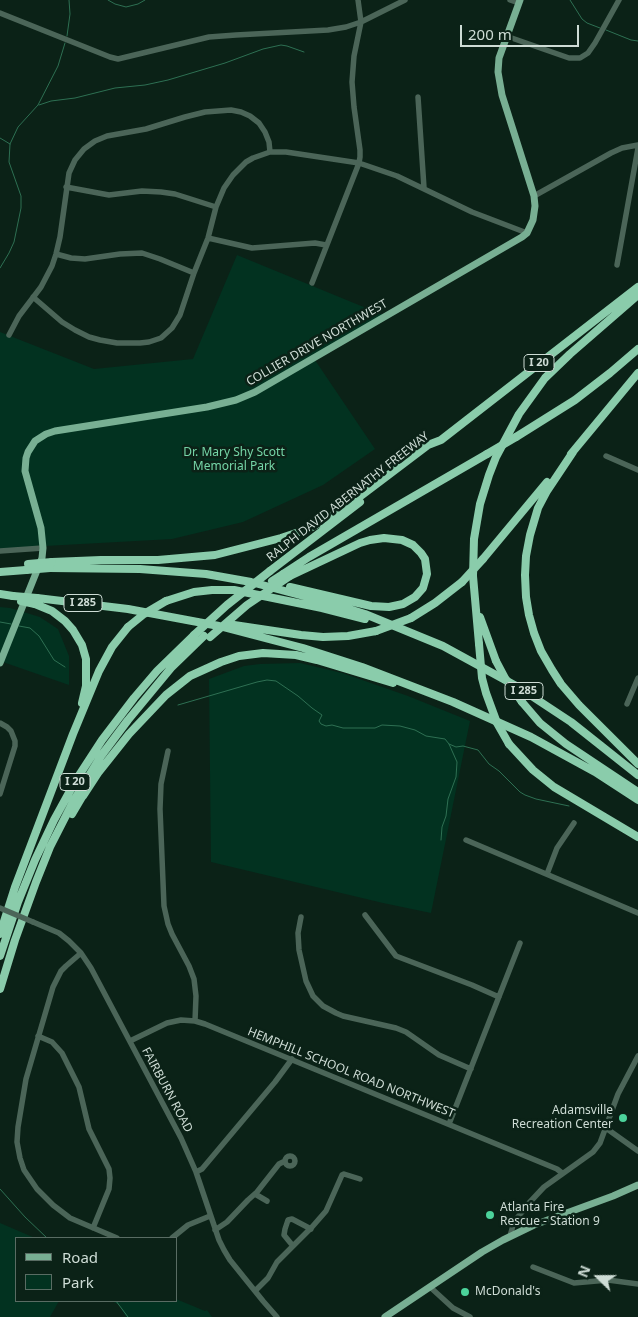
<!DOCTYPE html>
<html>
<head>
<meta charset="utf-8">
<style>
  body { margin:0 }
  #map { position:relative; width:638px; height:1317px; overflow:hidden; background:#0b2217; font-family:"Noto Sans",sans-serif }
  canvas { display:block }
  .legend { position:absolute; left:15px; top:1237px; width:162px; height:65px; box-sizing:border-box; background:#0b2217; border:1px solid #596c63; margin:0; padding:6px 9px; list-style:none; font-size:15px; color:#cedcd5 }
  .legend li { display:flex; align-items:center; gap:10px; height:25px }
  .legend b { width:25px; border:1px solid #596c63 }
  .north { position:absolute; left:573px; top:1252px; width:50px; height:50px; -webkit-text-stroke:4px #0b2217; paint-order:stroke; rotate:292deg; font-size:14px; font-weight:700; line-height:20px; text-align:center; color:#cedcd5 }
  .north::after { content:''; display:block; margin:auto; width:18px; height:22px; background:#cedcd5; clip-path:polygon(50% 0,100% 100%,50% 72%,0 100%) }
  .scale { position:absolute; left:460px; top:25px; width:119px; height:22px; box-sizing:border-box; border:2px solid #cedcd5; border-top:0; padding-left:6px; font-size:15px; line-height:18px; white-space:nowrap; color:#cedcd5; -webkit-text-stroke:4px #0b2217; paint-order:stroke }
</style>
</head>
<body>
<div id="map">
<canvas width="638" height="1317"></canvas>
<ul class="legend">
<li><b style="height:6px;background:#78af93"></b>Road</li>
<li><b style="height:14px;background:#023220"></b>Park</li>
</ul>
<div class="north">N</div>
<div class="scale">200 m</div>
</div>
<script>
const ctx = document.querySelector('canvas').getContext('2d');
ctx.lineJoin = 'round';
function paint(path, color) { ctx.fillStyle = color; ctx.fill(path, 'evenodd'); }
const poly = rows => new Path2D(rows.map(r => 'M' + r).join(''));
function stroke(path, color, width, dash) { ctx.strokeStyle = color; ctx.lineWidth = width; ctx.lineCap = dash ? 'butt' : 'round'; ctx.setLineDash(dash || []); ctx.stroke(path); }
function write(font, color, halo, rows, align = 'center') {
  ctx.font = font + ' "Noto Sans",sans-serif'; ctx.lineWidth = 5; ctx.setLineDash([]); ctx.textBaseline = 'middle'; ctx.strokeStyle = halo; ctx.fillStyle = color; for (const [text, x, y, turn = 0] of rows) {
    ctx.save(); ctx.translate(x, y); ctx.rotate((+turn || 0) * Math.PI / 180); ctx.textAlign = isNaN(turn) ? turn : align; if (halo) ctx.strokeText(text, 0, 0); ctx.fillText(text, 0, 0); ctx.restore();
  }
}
const green = poly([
  [237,255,388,317,315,360,375,449,323,485,243,522,172,539,45,546,0,550,0,332,94,369,193,359],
  [0,607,10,608,40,617,58,629,69,656,69,685,0,661],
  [300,663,342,673,408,696,470,721,431,913,383,903,211,862,209,679,244,666,260,664],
  [0,1223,35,1238,16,1238,16,1301,59,1301,50,1317,0,1317],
  [176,1299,205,1311,207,1310,212,1317,126,1317,119,1305,112,1301,176,1301]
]);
const stream = poly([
  [108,0,115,4,126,7,138,4,145,0],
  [570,0,582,19,587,23,600,28],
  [606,30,631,40,638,41],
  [67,36,70,14,69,0],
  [39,105,51,101,75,98,115,88,145,85,168,80,225,63,263,49,281,45,287,46,304,52],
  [0,138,10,144],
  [0,268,9,253,14,242,21,208,21,196,9,162,10,144,18,127,38,105,58,66,65,43],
  [0,622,11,624],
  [19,626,30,628,39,636,54,660,65,667],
  [178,705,257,682,267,680,276,681,298,696,312,708,322,715,319,721,321,724,326,726,332,725,343,728,375,728,382,725,400,726,415,730,426,736,445,739,449,744,457,762,456,777,448,799,446,816,442,827,441,840],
  [449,744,456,747,463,746,478,750,489,764,499,771,520,792,525,795,536,799,569,806],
  [0,1189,25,1217,47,1238],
  [116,1301,128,1317]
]);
const minor = poly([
  [510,0,519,3],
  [0,13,110,57,118,59,209,37,236,35,328,30,346,27,361,22,405,0],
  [506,36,569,58,580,58,588,53,595,43,619,0],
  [418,97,424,188],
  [66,187,109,195,142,191,161,192,175,194,216,207],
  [534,196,611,153,622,148,638,145],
  [208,238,252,248,315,243,326,245],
  [56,254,71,258,85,259,120,254,142,253,160,259,194,273],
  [617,265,638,148],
  [312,283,359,163,360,157,360,150,354,107,352,82,354,56,361,22,358,0],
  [33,297,62,322,75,330,89,337,100,340,117,343,140,343,149,342,161,338,172,328,180,315,194,273,208,238,216,207,224,188,233,175,246,162,253,158,270,152,286,152,359,163,397,176,472,212,527,233],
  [9,335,19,316,41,287,52,266,56,254,60,237,69,173,75,160,84,149,95,141,107,136,146,129,185,117,205,112,231,110,241,112,250,116,259,123,265,132,269,142,270,152],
  [606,456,638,470],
  [0,551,43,548],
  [627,704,638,678],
  [0,723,7,727,11,731,15,741,15,746,0,794],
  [168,751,161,784,160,809,164,906,168,924,172,934,189,966,194,979,196,996,195,1021],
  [466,840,638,913],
  [547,874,557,848,574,823],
  [365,915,396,956,472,985,499,997],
  [301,917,298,933,299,950,306,981,313,996,323,1006,336,1013,343,1016,396,1028,406,1032,439,1055,471,1069],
  [33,922,59,933,69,941,81,953,91,968,181,1138,196,1172,219,1240,224,1250,230,1260,263,1301,277,1317],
  [81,953,66,966,61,971,53,987,26,1079,18,1127,17,1142,20,1158,24,1170,37,1189,53,1205,70,1218,117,1238],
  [38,1036,52,1042,62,1053,79,1087,89,1129,109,1169,110,1178,109,1189,93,1228],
  [130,1041,167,1023,181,1020,195,1021,205,1024,557,1169,562,1173],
  [449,1124,520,943],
  [605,1128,610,1131,638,1151],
  '285 1161a5 5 0 1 1 10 0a5 5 0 1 1-10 0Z',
  [196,1172,202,1169,275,1082,292,1059],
  [255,1194,267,1201],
  [215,1230,227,1222,248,1200,257,1192,279,1164,285,1161],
  [510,1236,514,1222,529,1203,544,1187,593,1152,600,1143,618,1094,638,1056],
  [172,1238,188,1225,210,1216],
  [293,1246,284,1235,285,1229,288,1220,292,1219,311,1229],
  [533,1267,574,1283,608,1280,638,1284],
  [430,1287,453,1308,470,1317],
  [255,1291,268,1278,277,1262,312,1227,326,1211,342,1175,344,1174,360,1179]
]);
const major = poly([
  [0,663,42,558,43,548,41,528,25,471,26,458,28,452,35,441,46,434,55,431,207,407,236,400,255,392,522,237,527,233,533,220,535,206,534,196,502,95,498,72,499,58,520,0],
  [385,1317,482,1252,503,1240,534,1225,613,1196,638,1185]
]);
const highway = poly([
  [516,437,575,400,610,373,638,349],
  [573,452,547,491,538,508,530,535,526,556,525,575,526,597,529,615,534,633,541,651,552,670,561,684,579,705,638,764],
  [571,454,638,373],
  [483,559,547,482],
  [52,562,101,560,158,560,215,555,281,538,308,529,320,523,354,501,428,445,441,440,638,287],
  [50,568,140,569,206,574,251,582,330,603,365,614,443,646,518,687,571,722,638,775],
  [270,571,360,502],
  [0,572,26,570],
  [283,574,309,557,487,454],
  [290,576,360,543,370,540,384,538,402,540,413,545,421,553,425,559,427,574,423,588,415,597,403,604,389,607,371,606,290,587],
  [0,594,13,596],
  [37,598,128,609,219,626,303,648,362,667,453,702,531,737,595,772,638,800],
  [166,601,194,592,212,590,234,590,322,608,365,619],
  [35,604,52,611,65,621,73,630,82,645,86,659,86,686,82,703],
  [480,617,496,661],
  [411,618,435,603,462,582],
  [228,625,234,625,301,635,323,637,348,636,376,631],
  [479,644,473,576,474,539,480,504,489,475,496,457,519,414,545,378,570,354,638,295],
  [522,702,540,723,566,744,638,792],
  [509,744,533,770,554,787,638,837],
  [83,796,98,773,129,734,166,695,190,676,221,662,239,656,263,653,296,655,317,660,393,683],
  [72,814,85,792],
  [0,934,15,887,34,837,73,734,99,671,112,647,128,627],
  [0,956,18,902,35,860,54,820,76,780,102,740,134,698,157,671,194,635],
  [0,989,15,940,36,882,50,847,74,800,101,756,128,720,171,668,204,636]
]);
const minorBridge = poly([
  [0,908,33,922]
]);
const highwayBridge = poly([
  [487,454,516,437],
  [28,564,52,562],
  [26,570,50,568],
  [272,581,283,574],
  [462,582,483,559],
  [13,596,37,598],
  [21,601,35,604],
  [128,627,144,614,166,601],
  [376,631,411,618],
  [194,635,227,605,270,571],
  [210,637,247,605,290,576],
  [479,644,482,678,486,693,497,723,509,744],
  [496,661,505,678,522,702]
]);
const markers = [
  [623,1118,5,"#4cd39b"],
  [490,1215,5,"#4cd39b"],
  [465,1292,5,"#4cd39b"]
];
const shields = [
  [539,363,30],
  [83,603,38],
  [524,691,38],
  [75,782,30]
];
const shieldNames = [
  ["I 20",539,363],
  ["I 285",83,603],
  ["I 285",524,691],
  ["I 20",75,782]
];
const streetNames = [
  ["COLLIER DRIVE NORTHWEST",317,343,-30],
  ["RALPH DAVID ABERNATHY FREEWAY",348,497,-38],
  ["HEMPHILL SCHOOL ROAD NORTHWEST",351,1073,22],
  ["FAIRBURN ROAD",167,1090,62]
];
const parkNames = [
  ["Dr. Mary Shy Scott",234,453],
  ["Memorial Park",234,467]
];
const poiNames = [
  ["Adamsville",613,1111,"right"],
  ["Recreation Center",613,1125,"right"],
  ["Atlanta Fire",500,1208],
  ["Rescue - Station 9",500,1222],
  ["McDonald's",475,1292]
];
paint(green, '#023220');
stroke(stream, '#2e7053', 1);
stroke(minor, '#4b6558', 5.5);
stroke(major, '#78af93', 7);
stroke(highway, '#8accab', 8);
stroke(minorBridge, '#4b6558', 5.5);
stroke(highwayBridge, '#8accab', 8);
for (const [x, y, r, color] of markers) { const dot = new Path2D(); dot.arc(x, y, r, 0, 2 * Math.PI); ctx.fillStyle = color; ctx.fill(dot); stroke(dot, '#0b2217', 2); }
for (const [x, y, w] of shields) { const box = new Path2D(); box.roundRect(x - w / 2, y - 8.5, w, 17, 4); ctx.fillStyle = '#0b2217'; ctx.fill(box); stroke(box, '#cedcd5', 1); }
write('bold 11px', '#cedcd5', null, shieldNames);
write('12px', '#cedcd5', '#0b2217', streetNames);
write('12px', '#75d5a7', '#0b2217', parkNames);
write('12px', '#cedcd5', '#0b2217', poiNames, 'left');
</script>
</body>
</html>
